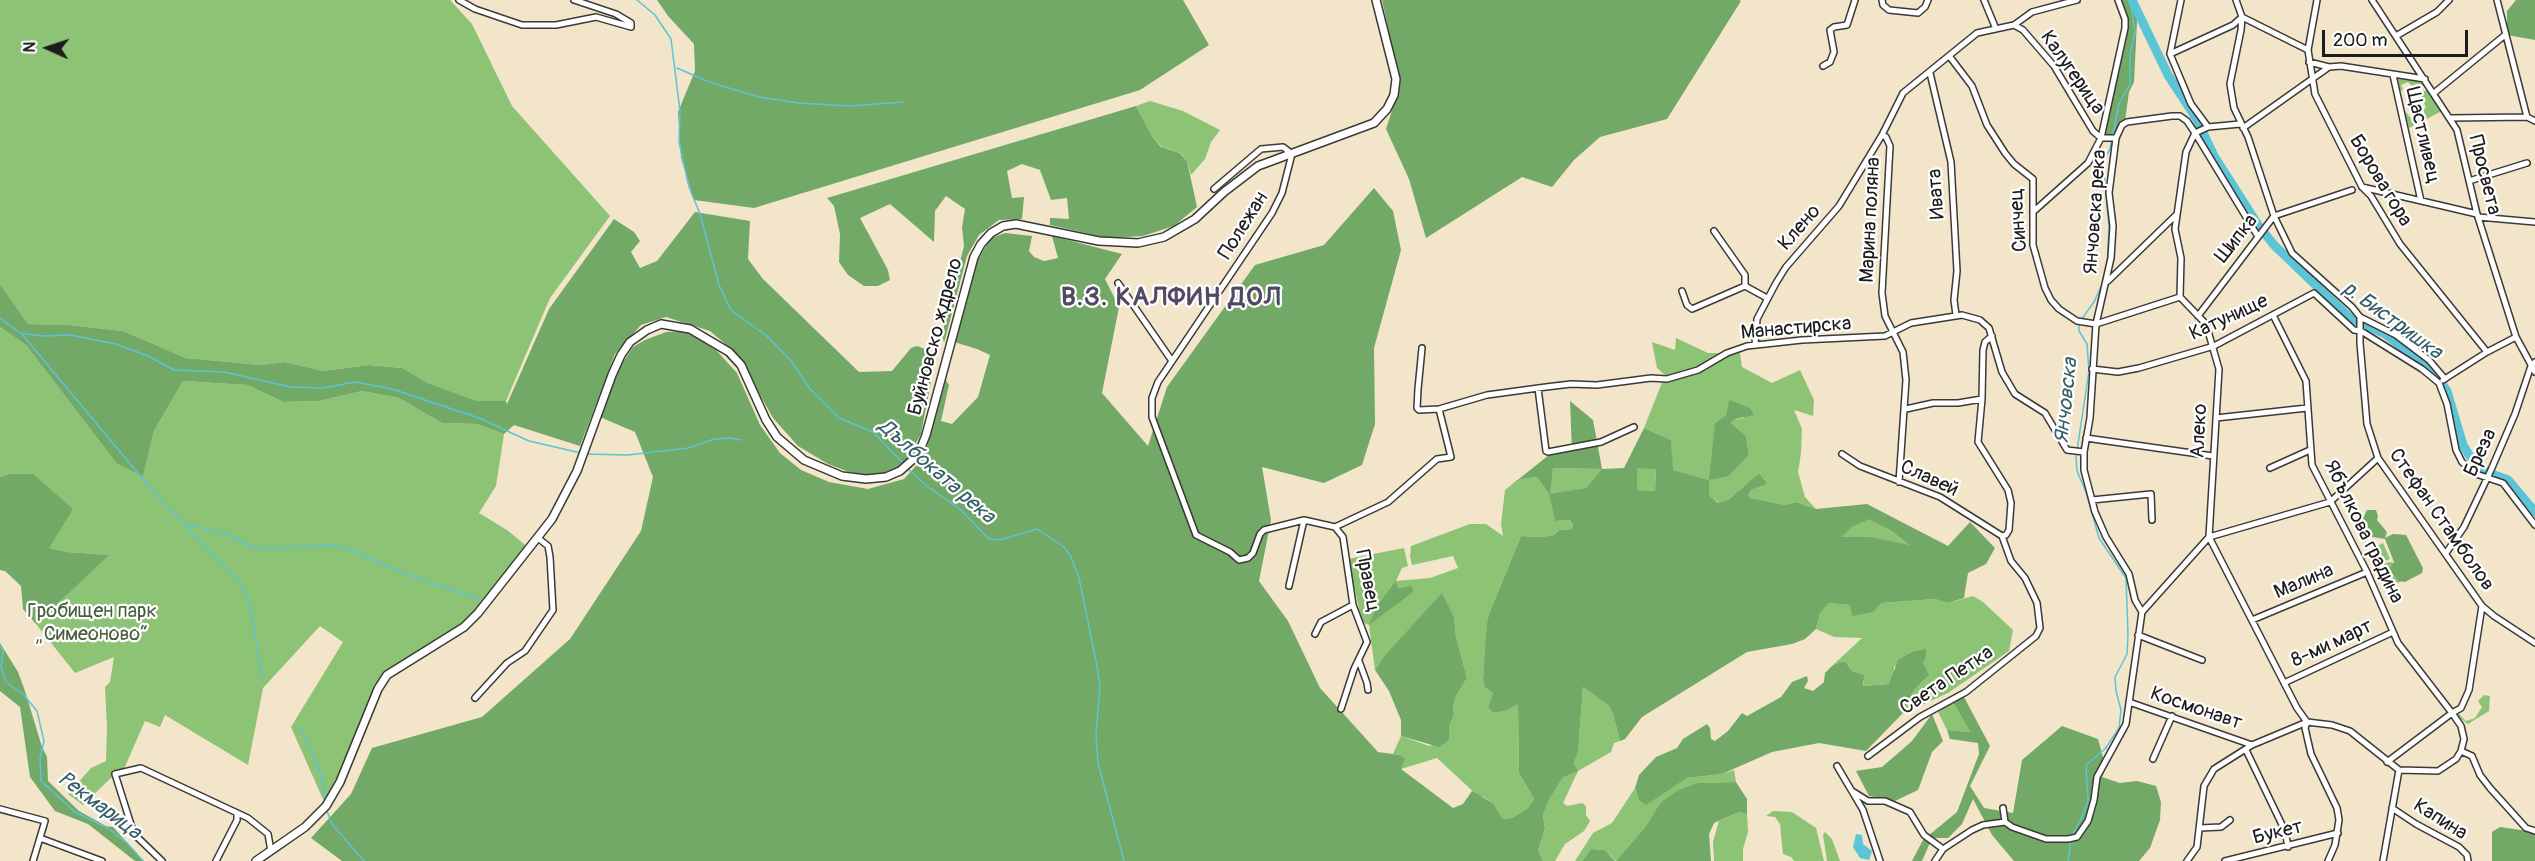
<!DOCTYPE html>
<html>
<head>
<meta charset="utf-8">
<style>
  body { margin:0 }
  #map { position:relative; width:2535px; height:861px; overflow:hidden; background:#f2e5ca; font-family:Pangolin,sans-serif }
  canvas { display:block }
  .north { position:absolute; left:18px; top:18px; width:60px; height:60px; -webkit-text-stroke:4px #fff; paint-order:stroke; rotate:273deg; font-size:16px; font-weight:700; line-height:24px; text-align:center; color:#1c1c1c }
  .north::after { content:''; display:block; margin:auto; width:21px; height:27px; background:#1c1c1c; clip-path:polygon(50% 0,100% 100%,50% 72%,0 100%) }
  .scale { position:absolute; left:2322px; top:30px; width:146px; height:27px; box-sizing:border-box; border:3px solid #1c1c1c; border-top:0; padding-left:8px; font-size:18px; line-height:21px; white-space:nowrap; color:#1c1c1c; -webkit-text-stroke:4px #fff; paint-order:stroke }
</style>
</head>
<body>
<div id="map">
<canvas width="2535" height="861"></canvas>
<div class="north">N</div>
<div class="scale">200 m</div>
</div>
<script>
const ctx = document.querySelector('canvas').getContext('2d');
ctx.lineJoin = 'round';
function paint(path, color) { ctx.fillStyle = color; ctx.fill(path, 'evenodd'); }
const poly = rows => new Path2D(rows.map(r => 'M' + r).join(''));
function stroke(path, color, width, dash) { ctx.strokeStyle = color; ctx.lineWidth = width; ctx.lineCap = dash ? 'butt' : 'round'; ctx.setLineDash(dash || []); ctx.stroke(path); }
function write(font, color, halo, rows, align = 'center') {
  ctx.font = font + ' Pangolin,sans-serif'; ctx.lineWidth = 4.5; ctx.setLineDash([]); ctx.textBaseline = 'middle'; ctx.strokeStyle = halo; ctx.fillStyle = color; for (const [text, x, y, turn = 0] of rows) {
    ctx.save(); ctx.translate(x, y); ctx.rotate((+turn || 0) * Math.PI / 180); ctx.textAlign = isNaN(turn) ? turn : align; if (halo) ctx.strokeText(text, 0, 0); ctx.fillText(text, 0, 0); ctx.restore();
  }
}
const green = poly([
  [0,0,450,0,472,24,512,106,610,216,550,298,506,401,477,401,428,383,402,368,369,365,323,371,285,362,260,365,186,358,123,331,69,325,28,324,0,284],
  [2398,79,2422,80,2426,86,2412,86,2408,82,2401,85,2403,90,2400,91],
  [2428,90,2442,111,2409,128,2404,110,2414,122,2426,117,2423,110,2426,108,2420,92],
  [1150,101,1183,111,1220,130,1211,142,1205,159,1191,175,1187,161,1181,153,1162,147,1152,136,1136,106],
  [0,327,26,345,117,464,143,475,154,431,183,381,248,385,283,402,319,401,362,391,399,398,442,423,477,424,504,434,496,486,479,513,507,530,529,548,464,627,387,675,326,806,291,727,343,642,320,626,263,688,248,765,165,715,160,727,145,721,123,771,115,774,83,805,68,794,91,768,106,761,107,728,105,687,110,682,114,657,75,673,36,624,108,555,67,552,49,548,9,474,0,477],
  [1676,338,1708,353,1740,353,1742,367,1772,383,1800,370,1814,400,1813,416,1794,410,1802,429,1801,453,1798,472,1805,497,1816,509,1796,502,1785,505,1751,498,1748,495,1751,490,1768,484,1759,473,1728,500,1719,503,1709,495,1709,480,1672,470,1671,440,1644,428,1665,375,1657,368,1652,342,1675,350],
  [1729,401,1744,418,1735,419,1731,423,1746,436,1749,455,1729,476,1715,423,1726,415],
  [1553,468,1602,469,1586,488,1550,495,1555,521,1570,520,1573,525,1572,529,1559,530,1554,535,1542,537,1521,536,1489,614,1483,679,1493,693,1488,707,1493,713,1505,711,1518,703,1519,773,1534,799,1528,808,1512,818,1503,819,1493,803,1484,797,1478,796,1437,758,1401,769,1400,755,1393,754,1401,736,1429,746,1449,740,1449,727,1454,715,1453,707,1456,696,1467,678,1456,637,1454,617,1442,594,1384,656,1375,670,1369,625,1364,623,1361,617,1348,559,1404,548,1408,566,1402,568,1396,581,1430,578,1458,568,1453,556,1412,565,1410,556,1411,546,1470,524,1486,524,1503,536,1501,524,1505,490,1521,479,1537,477,1549,494],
  [1396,582,1398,588,1407,587,1378,604],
  [1637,468,1656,468,1655,491,1636,490],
  [1869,518,1890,530,1910,546,1871,537,1840,537,1852,527],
  [2383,543,2390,559,2383,562,2376,547],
  [2390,562,2394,563,2389,569,2398,581,2402,581,2398,583,2386,575,2381,564],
  [1973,596,1983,602,2013,630,2009,651,1948,693,1902,714,1914,690,1928,676,1918,652,1912,652,1894,667,1894,676,1889,684,1863,686,1864,681,1857,673,1852,671,1845,661,1833,665,1862,638,1834,637,1816,629,1820,613,1829,603,1851,605,1852,616,1881,603,1935,599,1948,603],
  [1583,687,1609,706,1613,714,1620,741,1614,743,1611,752,1578,771,1563,803,1567,806,1582,803,1586,806,1586,815,1590,821,1584,831,1565,844,1555,861,1543,861,1538,850,1545,829,1543,815,1549,800,1578,752],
  [2484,695,2490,696,2489,711,2468,724,2457,716,2459,714,2466,721,2475,718,2482,707,2478,701],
  [1953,702,1970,732,1947,730,1938,712],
  [1734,770,1736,782,1697,783,1660,803,1646,826,1616,861,1605,850,1591,849,1582,861,1575,861,1593,833,1612,823,1635,788,1639,800,1669,789,1687,778,1722,774],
  [1773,811,1792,812,1816,828,1824,861,1794,861,1791,857,1783,854,1780,824,1775,817,1766,816],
  [1739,812,1747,814,1748,832,1743,849,1743,861,1714,861,1713,842,1719,821],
  [1825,832,1832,839,1840,861,1827,861,1823,835]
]);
const forest = poly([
  [657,0,1183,0,1209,45,1140,90,754,208,694,200,681,158,678,112,695,71,694,44,668,16],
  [1382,0,1739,0,1741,1,1667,119,1600,137,1574,160,1552,187,1522,177,1426,238,1409,179,1386,129,1400,86],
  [2120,0,2132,0,2137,22,2134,82,2129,92,2125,121,2120,124,2115,135,2104,135,2128,19],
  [2516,0,2535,0,2535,40,2507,35,2507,11],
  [1136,106,1152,136,1161,147,1180,153,1187,161,1197,207,1174,226,1143,236,1108,238,1050,225,1050,218,1069,219,1067,198,1051,200,1040,170,1022,164,1007,171,1012,198,1024,197,1022,219,999,220,979,235,967,256,944,343,942,334,964,246,962,227,965,209,946,196,935,211,934,242,890,204,860,218,888,270,890,280,878,286,864,286,848,275,839,262,840,234,834,206,827,198],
  [1374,188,1393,211,1401,250,1374,348,1375,424,1362,465,1324,483,1262,467,1271,520,1259,581,1288,621,1320,688,1378,752,1400,755,1405,759,1401,769,1453,808,1463,804,1472,791,1493,803,1503,819,1512,818,1528,808,1534,799,1519,773,1518,704,1505,711,1493,713,1488,707,1493,693,1485,687,1483,679,1487,624,1489,614,1521,536,1542,537,1554,535,1559,530,1572,529,1573,525,1570,520,1555,521,1549,494,1537,477,1521,479,1505,490,1549,455,1572,451,1570,401,1593,420,1602,469,1624,468,1644,428,1671,440,1673,470,1709,480,1715,423,1726,415,1729,400,1750,408,1754,415,1735,419,1731,423,1746,436,1749,455,1729,476,1709,480,1709,495,1718,503,1728,500,1759,473,1768,484,1751,490,1748,495,1751,498,1785,505,1796,502,1816,509,1867,504,1948,546,1970,522,1995,548,1986,564,1968,573,1964,598,1948,603,1935,599,1881,603,1873,612,1852,616,1850,605,1829,603,1820,613,1816,629,1805,639,1792,644,1747,652,1642,717,1625,739,1620,741,1613,714,1609,706,1583,687,1578,752,1573,763,1578,771,1563,777,1549,800,1543,815,1545,829,1538,850,1543,861,342,861,311,838,351,794,372,748,482,717,570,639,641,531,653,477,635,432,600,417,621,365,633,347,645,340,666,332,687,331,716,350,737,373,760,425,780,453,801,470,829,482,868,489,904,479,924,457,946,380,949,385,941,421,952,424,978,397,990,355,977,349,954,342,977,261,991,238,1005,233,1032,236,1029,251,1034,257,1044,261,1058,258,1052,236,1122,254,1105,279,1119,307,1102,393,1148,446,1167,387,1255,265,1324,245],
  [1553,468,1601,469,1601,470,1586,488,1550,494],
  [1637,468,1656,469,1655,491,1637,490],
  [1869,519,1890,530,1909,545,1871,537,1841,537,1852,527],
  [695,212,750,221,748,259,763,279,859,372,892,371,911,348,917,346,925,349,930,358,931,381,921,434,906,461,892,472,872,475,849,472,828,464,798,446,773,418,737,354,710,331,666,317,641,325,615,354,580,446,514,425,504,434,477,424,442,423,399,398,362,391,319,401,283,402,248,385,183,381,154,431,143,476,117,464,26,345,0,327,0,284,28,324,69,325,123,331,186,358,260,365,285,362,323,371,369,365,402,368,428,383,477,401,506,401,507,404,549,309,614,219,634,232,640,241,631,252,640,268,657,261],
  [9,474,33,474,73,509,49,548,67,552,109,555,36,624,23,609,21,586,5,571,0,570,0,477],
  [2367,510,2376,510,2378,516,2377,520,2387,532,2385,538,2393,534,2406,535,2423,568,2422,573,2405,582,2398,581,2389,569,2394,562,2385,539,2367,536,2360,524],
  [1396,581,1398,588,1412,586,1413,592,1369,625,1378,604],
  [1442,593,1454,617,1456,637,1467,678,1456,696,1453,707,1454,715,1449,727,1449,740,1439,747,1401,736,1401,720,1389,691,1375,670,1384,656],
  [0,643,18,672,25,691,42,747,47,757,48,781,79,811,106,826,113,827,144,861,135,861,88,824,55,811,30,777,20,707,0,691],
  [1926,649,1926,656,1923,663,1929,675,1914,690,1902,714,1866,751,1819,743,1772,752,1722,774,1687,778,1646,805,1639,800,1635,788,1639,775,1656,757,1677,748,1683,739,1707,724,1710,728,1711,739,1715,741,1728,731,1742,713,1747,716,1781,697,1792,682,1807,676,1808,681,1804,688,1813,691,1824,682,1825,673,1833,665,1845,661,1852,671,1864,675,1863,686,1889,684,1898,660,1912,652],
  [1964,697,1990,746,1970,786,1984,808,2013,813,2022,760,2062,726,2098,739,2106,768,2102,777,2120,783,2137,781,2156,786,2161,802,2160,820,2150,848,2139,861,2014,861,1992,835,1973,799,1962,824,1948,838,1932,838,1922,861,1912,861,1923,840,1957,812,1979,754,1978,743,1950,739,1947,730,1970,732,1953,702],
  [1932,714,1943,741,1932,752,1918,790,1895,801,1869,796,1856,771,1882,767,1912,741],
  [1736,782,1747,799,1747,814,1739,812,1714,823,1709,834,1711,861,1616,861,1646,826,1660,803,1677,791,1697,783],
  [2500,827,2535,832,2535,861,2492,861,2492,832],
  [1591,849,1605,850,1615,861,1582,861]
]);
const water = poly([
  [1856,834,1862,835,1863,844,1872,851,1869,860,1860,858,1853,847]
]);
const stream = poly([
  [637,0,655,15,671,39,680,111,679,142,689,187,700,214,719,285,731,310,768,337,791,361,811,390,839,418,873,432,904,464],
  [677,68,709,82,759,97,799,103,849,106,904,102],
  [2107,266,2109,227,2103,161,2110,149,2119,104,2130,84,2130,54,2135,32,2130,0],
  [0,318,20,333,42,336,70,335,116,344,148,356,174,370,224,372,291,387,323,388,355,382,392,389,479,418,529,441,581,453],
  [2081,320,2094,302,2104,280],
  [21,333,152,490,242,585,251,611,262,678],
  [585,454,628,455,688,448,714,439,730,438,741,440],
  [907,468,928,487,960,509,989,539,1000,540,1037,529,1064,547,1071,557,1079,578,1097,666,1100,686,1096,734,1098,763,1124,861],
  [189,525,227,534,251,547,270,549,332,545,350,550,398,571,479,599],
  [0,646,3,650,1,667,6,682,23,694,37,711,44,741,40,758,41,781,75,812,108,828,127,843,143,861],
  [301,727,321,774,325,796],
  [327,811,332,824,364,861],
  [2071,837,2081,819,2088,801,2086,765,2105,749,2119,728,2121,710,2116,691,2115,677,2127,654,2128,634,2126,578,2099,538,2086,492,2077,471,2076,457,2089,371,2087,344,2079,331,2079,324],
  [2068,861,2071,841]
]);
const river = poly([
  [2132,0,2168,75,2196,118,2214,156,2258,225,2274,245,2350,318,2385,334,2432,370,2447,391,2463,445,2469,455,2486,472,2508,480,2535,512]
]);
const minor = poly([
  [459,0,475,9,522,25,556,25,596,17,631,27],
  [574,0,616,14,631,23,631,27],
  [1882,0,1883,5,1889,10,1918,13,1925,7,1928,0],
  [1984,0,1996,29],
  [2181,0,2170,54,2191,104,2208,127],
  [2236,0,2242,17,2241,30,2230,84,2234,108,2248,137,2274,216,2292,253,2352,307,2360,317,2360,343,2367,424,2378,458,2482,606,2494,616,2535,643],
  [2317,0,2308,50,2315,94,2362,187,2371,196,2400,244,2487,352],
  [2372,0,2457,130,2477,214,2516,337,2535,372],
  [2497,0,2527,117],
  [2014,25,2023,30,2054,66,2093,131,2101,138,2116,138,2122,125,2127,122,2172,116,2180,116,2187,121,2195,133,2208,127,2240,124],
  [2396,36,2437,12,2449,0],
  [2170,54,2233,25,2242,17,2308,50],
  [1950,57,1972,86,1987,125,2005,153,2014,164,2033,179,2033,245,2045,288,2051,300,2059,309,2077,321,2096,324,2180,297],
  [2309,62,2329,67],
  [1823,66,1830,62,1834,52,1830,30,1834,27,1847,25,1855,0],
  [1930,73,1951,162,1957,271,1954,300,1956,315],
  [2393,75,2421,201],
  [2434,93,2505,35],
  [2451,118,2527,117,2535,121],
  [2243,128,2329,67,2341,66,2425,79],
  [2195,133,2186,152,2175,229,2181,258,2180,297,2206,324,2219,369,2209,537,2297,708,2307,722,2305,728,2311,754,2337,808,2339,820,2335,845,2328,861],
  [2195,133,2257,235],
  [1882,135,1886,137,1890,146,1882,293,1885,316,1903,352,1906,380,1899,482],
  [2469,181,2527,163],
  [2362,187,2477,214],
  [1214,189,1261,149,1283,147,1292,154,1282,193,1272,213,1158,382,1152,398,1152,417,1196,535,1230,552,1239,560,1248,558,1253,553,1260,534,1264,530,1304,520,1335,527,1388,502,1437,459,1451,457,1439,409],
  [2033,212,2088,163,2101,138,2125,28,2125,19,2118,0],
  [2478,217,2535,222],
  [1714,231,1745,275,1745,286],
  [2108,281,2176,215],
  [1118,283,1172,361],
  [1745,286,1767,298],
  [1682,291,1687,305,1692,309,1745,286],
  [2273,315,2306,381,2312,465,2367,572,2398,643,2452,713,2387,762],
  [2198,316,2274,216,2352,190],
  [2360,317,2396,335,2429,360,2445,379],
  [1992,336,1985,342,1983,350,1982,399,1978,442,2008,490,2011,503,2009,530,2006,535,2002,536],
  [1755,345,1757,319,1776,283,1786,267,1839,206,1882,135,1903,93,1977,33,2014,25,2032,12,2077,0],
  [1422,348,1418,389,1417,408,1419,410,1439,409,1487,395,1546,387,1571,384,1597,385,1651,378,1667,379,1698,370,1727,353,1747,346,1802,340,1885,336,1911,323,1962,315,1980,320,1989,328,2002,372,2015,394,2045,413,2067,450,2084,452],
  [2092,369,2118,372,2139,368,2214,346,2314,293,2354,330,2361,331,2422,369,2439,383,2447,404,2456,450,2462,462,2476,474,2503,483,2535,525],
  [2443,380,2487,352,2516,337],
  [1538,388,1546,451,1548,452,1601,442,1634,427],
  [1906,409,1933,403,1958,403,1982,399],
  [2216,418,2307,408],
  [2086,438,2213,456],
  [1842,454,1860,466,1940,497,2002,536],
  [2270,468,2310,450],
  [2092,500,2151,494,2152,520],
  [1335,527,1343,537,1353,605,1367,642,1354,669,1341,709],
  [2446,553,2464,527,2491,470,2515,414,2531,366,2535,362],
  [1289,586,1304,520],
  [2142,612,2209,537,2330,502,2378,458],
  [2252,620,2367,572],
  [1315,634,1321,622,1353,605],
  [2138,635,2202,660],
  [1359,661,1367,683,1368,690],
  [2284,683,2393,632],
  [475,698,507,663,525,651,553,610,550,557,548,546,538,538],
  [2129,702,2252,745],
  [2246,750,2285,831,2288,847],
  [2461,751,2472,756,2480,775,2490,788,2526,828,2535,831],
  [1868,756,1920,717,1966,692,2036,636,2040,628,2037,603,2025,578,2011,561,2002,536],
  [2153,759,2172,716],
  [1837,766,1863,810,1880,861],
  [1852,791,1868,801,1885,801,1910,812,1924,835,1943,849],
  [2003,808,2005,822,2012,827,2046,839,2068,839,2077,837,2088,821,2094,800,2097,777,2126,724,2142,612,2135,600,2129,574,2106,537,2095,512,2084,470,2084,452,2090,418,2096,324,2111,258,2113,226,2109,193,2116,138],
  [2392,808,2416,824,2459,847,2467,855,2468,861],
  [0,809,45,821,33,861],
  [2200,828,2221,827,2230,820],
  [40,838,102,861],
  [162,861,134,834,115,774,141,768,248,818,268,834,271,851],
  [216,861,237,820,237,814],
  [1935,861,1943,849,1972,830,1983,825,2005,822],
  [2187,861,2197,847,2204,786,2214,769,2252,745,2307,722,2332,725,2350,731,2399,770,2438,771,2456,759,2461,751,2464,739,2461,726,2452,713,2461,708,2469,690,2482,606],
  [2225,861,2338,833],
  [2383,861,2399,770]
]);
const tertiary = poly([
  [256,861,305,827,326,806,340,782,378,689,387,675,464,627,478,613,552,519,577,471,612,375,621,355,630,342,647,330,661,324,690,329,729,352,741,365,766,420,777,437,804,460,842,476,866,479,886,477,900,471,918,455,926,435,974,257,981,244,991,233,1003,226,1016,224,1099,241,1138,243,1164,237,1195,219,1224,192,1258,166,1374,123,1387,109,1394,95,1396,79,1376,0]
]);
const streetNames = [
  ["Калугерица",2072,73,55],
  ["Щастливец",2422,135,77],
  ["Просвета",2484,175,76],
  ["Борова гора",2380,181,59],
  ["Ивата",1937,194,-94],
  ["Янчовска река",2096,212,-86],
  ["Марина поляна",1871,220,-87],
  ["Синчец",2019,220,-94],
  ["Полежан",1244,226,-58],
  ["Клено",1800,228,-49],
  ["Шипка",2237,239,-52],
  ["Катунище",2229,318,-25],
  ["Манастирска",1796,329,-5],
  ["Буйновско ждрело",936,337,-75],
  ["Алеко",2200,431,-87],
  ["Бреза",2481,453,-65],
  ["Славей",1929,479,24],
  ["Стефан Стамболов",2441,520,55],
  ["Ябълкова градина",2363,532,64],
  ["Правец",1367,581,79],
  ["Малина",2304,582,-23],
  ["8-ми март",2332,644,-25],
  ["Света Петка",1947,681,-34],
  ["Космонавт",2196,709,19],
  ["Капина",2440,820,32],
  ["Букет",2278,833,-14]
];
const parkNames = [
  ["Гробищен парк",92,612],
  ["„Симеоново“",92,635]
];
const waterNames = [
  ["р. Бистришка",2392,321,36],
  ["Янчовска",2067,401,-84],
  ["Дълбоката река",936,472,41],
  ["Рекмарица",99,806,37]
];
const districtNames = [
  ["В.З. КАЛФИН ДОЛ",1171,298]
];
paint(green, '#8dc375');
paint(forest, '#72a966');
paint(water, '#5bc4d7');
stroke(stream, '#5bc4d7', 1.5);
stroke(river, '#5bc4d7', 9);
stroke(minor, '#3c3a36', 8);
stroke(tertiary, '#3c3a36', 10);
stroke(minor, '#fff', 5);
stroke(tertiary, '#fff', 7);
write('20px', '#1c1c1c', '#fff', streetNames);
write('20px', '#495f40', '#fff', parkNames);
write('italic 21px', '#355f67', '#fff', waterNames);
ctx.letterSpacing = '1.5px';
write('bold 26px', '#514862', '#fff', districtNames);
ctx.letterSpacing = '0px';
</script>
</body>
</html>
